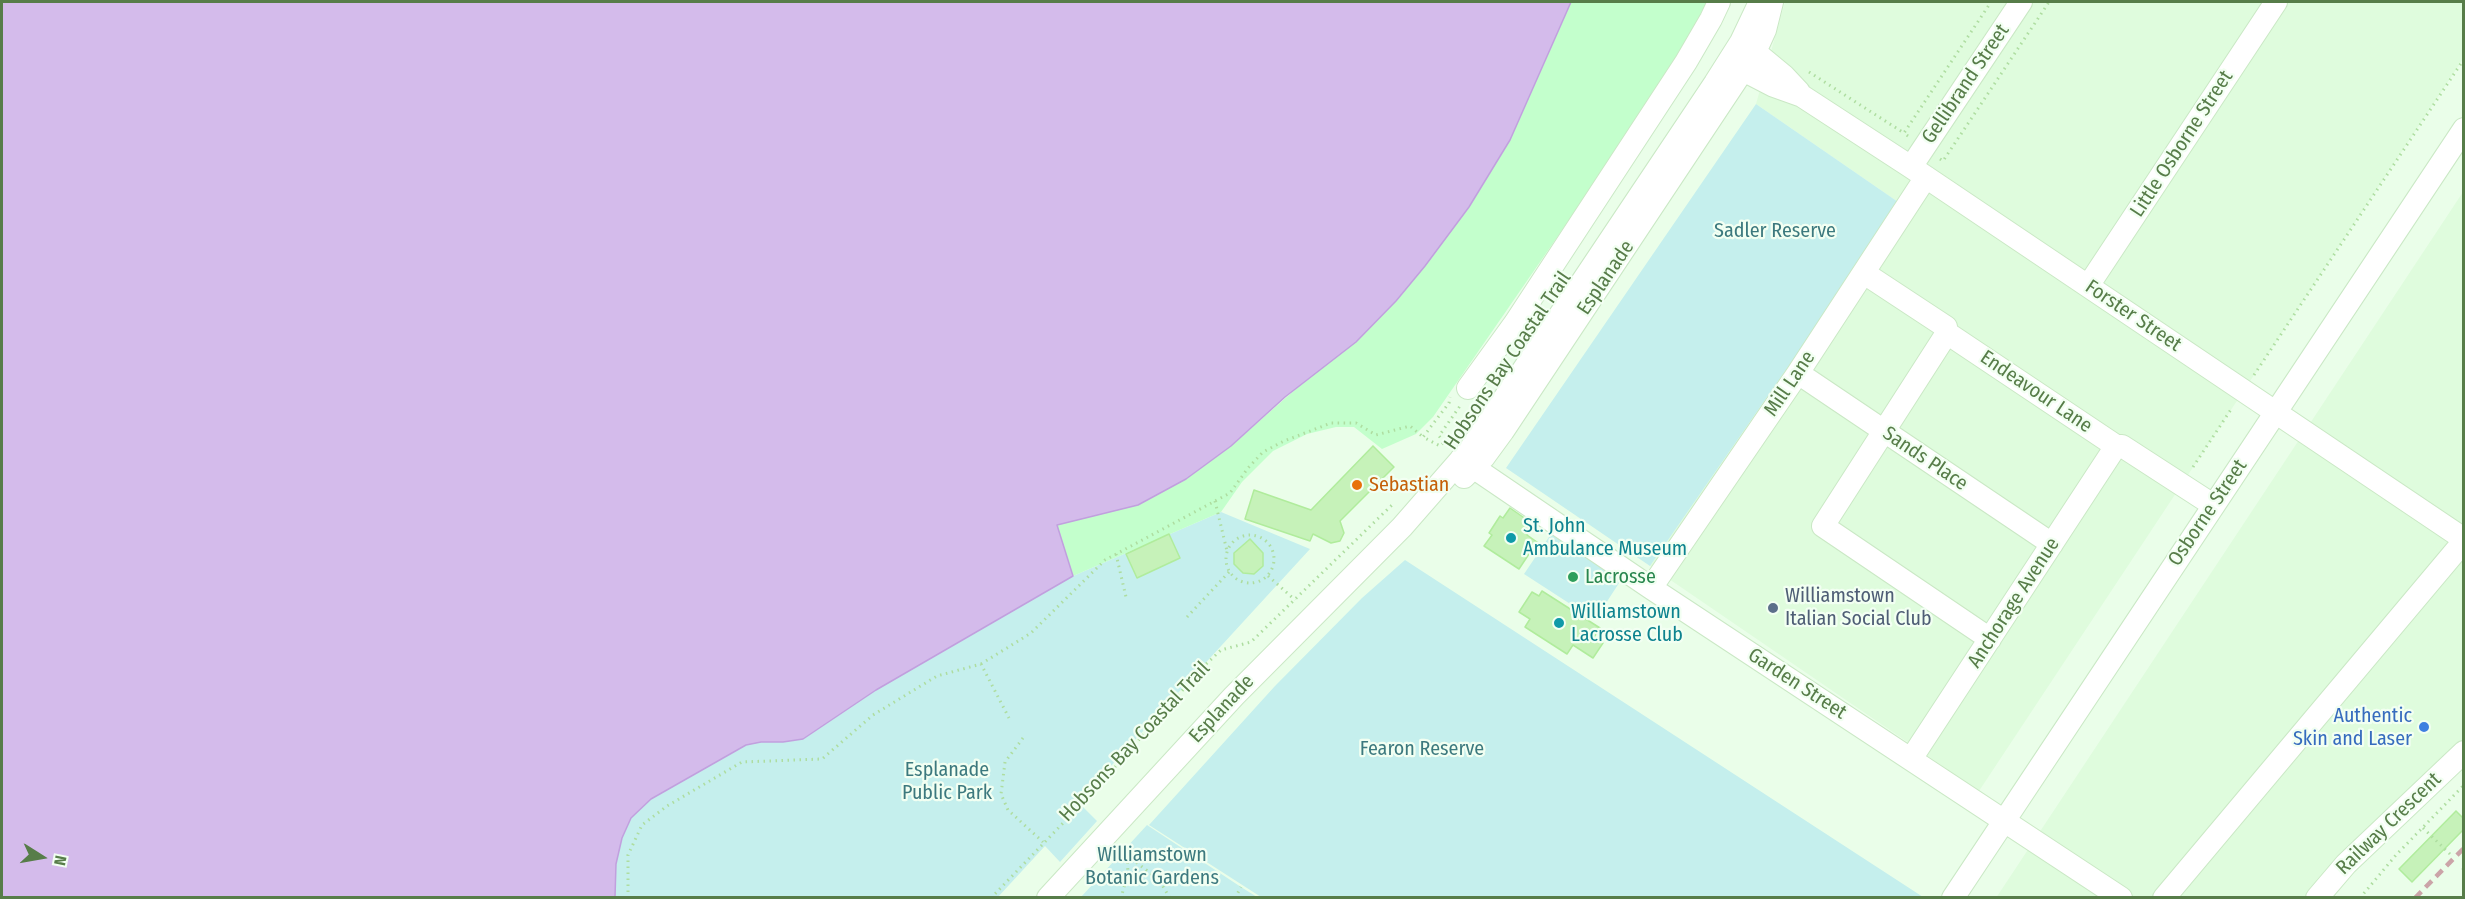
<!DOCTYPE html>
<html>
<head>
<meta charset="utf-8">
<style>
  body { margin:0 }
  #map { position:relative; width:2465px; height:899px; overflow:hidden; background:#eafee9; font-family:"Fira Sans Condensed",sans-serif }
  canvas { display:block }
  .frame { position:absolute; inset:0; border:3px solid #577d49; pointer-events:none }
  .north { position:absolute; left:12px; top:827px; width:60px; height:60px; -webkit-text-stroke:4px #f2fff2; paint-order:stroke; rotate:101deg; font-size:16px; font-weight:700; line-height:24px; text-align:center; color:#577d49 }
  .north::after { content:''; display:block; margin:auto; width:21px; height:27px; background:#577d49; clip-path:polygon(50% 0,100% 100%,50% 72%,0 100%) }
</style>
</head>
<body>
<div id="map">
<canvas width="2465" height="899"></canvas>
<div class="frame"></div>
<div class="north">N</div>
</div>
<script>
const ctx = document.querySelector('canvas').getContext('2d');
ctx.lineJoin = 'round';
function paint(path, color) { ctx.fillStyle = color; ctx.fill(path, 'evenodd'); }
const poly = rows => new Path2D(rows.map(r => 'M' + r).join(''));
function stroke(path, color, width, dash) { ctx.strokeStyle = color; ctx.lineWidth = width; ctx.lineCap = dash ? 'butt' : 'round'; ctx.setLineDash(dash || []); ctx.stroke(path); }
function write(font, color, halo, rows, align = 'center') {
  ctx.font = font + ' "Fira Sans Condensed",sans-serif'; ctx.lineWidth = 4.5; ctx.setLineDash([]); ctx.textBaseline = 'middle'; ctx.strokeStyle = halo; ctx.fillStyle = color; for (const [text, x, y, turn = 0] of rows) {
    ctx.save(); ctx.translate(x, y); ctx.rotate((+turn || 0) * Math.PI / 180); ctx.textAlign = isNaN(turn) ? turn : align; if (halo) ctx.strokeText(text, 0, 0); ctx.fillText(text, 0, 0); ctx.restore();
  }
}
const residential = poly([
  [1785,2,2463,2,2463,59,1979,791,1650,566,1901,204,1756,104],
  [2463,192,2464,521,2456,533,2464,539,2463,752,2317,897,1996,898]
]);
const green = poly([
  [1756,104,1901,204,1650,566,1506,468],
  [1221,512,1310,549,1078,802,1097,821,1060,862,1045,846,998,897,615,898,616,864,622,838,631,818,651,799,746,745,761,742,783,742,803,739,876,690,1073,576],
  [1551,534,1621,580,1595,620,1524,574],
  [1405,560,1923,897,1261,897,1149,825,1275,686,1362,598],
  [1147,825,1241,887,1257,897,1081,897]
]);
const sand = poly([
  [1571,2,1709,2,1676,65,1433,417,1416,434,1382,449,1354,427,1336,427,1307,434,1273,451,1242,482,1221,512,1073,576,1057,525,1138,505,1186,479,1231,446,1396,301,1469,207,1510,140]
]);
const water = poly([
  [2,2,1571,2,1510,140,1469,207,1425,266,1396,301,1356,342,1285,397,1231,446,1186,479,1138,505,1057,525,1073,576,876,690,803,739,783,742,761,742,746,745,651,799,631,818,622,838,616,864,615,897,2,898,2,2]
]);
const building = poly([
  [1373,446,1394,467,1340,521,1344,533,1340,541,1331,543,1313,534,1310,541,1245,519,1254,490,1311,510,1373,446],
  [1510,508,1533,524,1527,535,1537,542,1519,569,1484,546,1492,535,1489,533,1500,516,1503,518,1510,508],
  [1169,534,1180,558,1137,578,1126,554,1169,534],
  [1250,539,1263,553,1263,566,1254,574,1243,573,1234,564,1234,553,1250,539],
  [1542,591,1600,628,1594,637,1603,643,1593,658,1573,645,1567,654,1525,627,1530,619,1519,612,1532,592,1539,596,1542,591],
  [2456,811,2463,818,2463,830,2412,882,2399,869,2456,811]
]);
const path = poly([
  [1809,72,1904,133],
  [1908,136,1904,133,1991,2],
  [1940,159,1943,161,2049,2],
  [2254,375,2464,59],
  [1444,442,1439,436,1460,406],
  [1448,444,1444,442,1440,446,1423,437,1449,403,1450,397],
  [2193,467,2232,408],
  [1215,501,1227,551],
  '1226 559a24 24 0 1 1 48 0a24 24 0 1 1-48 0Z',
  [1116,554,1126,597],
  [1268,576,1295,600],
  [1187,617,1229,572],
  [981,664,1031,633,1105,560,1230,493,1248,468,1263,452,1284,441,1331,423,1356,423,1376,435,1410,426,1423,437],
  [1023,738,1005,762,1001,794,1008,810,1043,842],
  [2423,828,2451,855],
  [1121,846,1127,855,1128,873,1121,898],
  [1127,855,1159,880,1170,898],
  [2462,868,2464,869],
  [628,898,628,855,642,825,667,806,742,762,822,759,873,715,937,676,981,664,1009,718],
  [991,898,1092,793,1203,667,1221,650,1251,642,1394,503],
  [1235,898,1241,887],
  [2360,898,2396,855,2464,785]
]);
const minor = poly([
  [1755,52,1784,76,1799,92],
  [1743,70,1774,86,1802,96,1911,167,2464,539],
  [1911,167,2021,2],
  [1864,273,1946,327,1947,333,2116,446,2122,446,2213,505],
  [2088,286,2276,2],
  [1947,333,1823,526,1990,639],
  [1798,373,2052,544],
  [1468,388,1515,323,1686,62,1711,19,1719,2],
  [1461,459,1651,588,2121,898],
  [1464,477,1484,457,1503,431,1755,52,1765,30,1772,2],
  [1651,588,1798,373,1926,177],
  [1911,759,2116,446],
  [1048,898,1234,696,1402,527,1471,448,1715,83,1741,42,1760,2],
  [1953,898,2464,129],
  [2164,898,2464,541],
  [2317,898,2346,864,2464,752]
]);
const rail = poly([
  [2415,898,2464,848]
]);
const markers = [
  [1357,485,6,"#e8710a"],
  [1511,538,6,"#0f9aa8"],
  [1573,577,6,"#2e9e5b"],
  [1773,608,6,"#5c6f8a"],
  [1559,623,6,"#0f9aa8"],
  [2424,727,6,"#3f7fe0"]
];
const streetNames = [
  ["Gellibrand Street",1966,84,-56],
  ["Little Osborne Street",2182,144,-57],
  ["Esplanade",1606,278,-56],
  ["Forster Street",2133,316,34],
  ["Hobsons Bay Coastal Trail",1508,361,-56],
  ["Mill Lane",1790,384,-56],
  ["Endeavour Lane",2036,392,34],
  ["Sands Place",1925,459,34],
  ["Osborne Street",2208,513,-56],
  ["Anchorage Avenue",2014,603,-57],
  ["Garden Street",1797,684,33],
  ["Esplanade",1222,709,-47],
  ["Hobsons Bay Coastal Trail",1135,742,-47],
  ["Railway Crescent",2389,824,-44]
];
const parkNames = [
  ["Sadler Reserve",1775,231],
  ["Fearon Reserve",1422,749],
  ["Esplanade",947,770],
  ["Public Park",947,793],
  ["Williamstown",1152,855],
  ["Botanic Gardens",1152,878]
];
const foodNames = [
  ["Sebastian",1369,485]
];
const cultureNames = [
  ["St. John",1523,526],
  ["Ambulance Museum",1523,549],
  ["Williamstown",1571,612],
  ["Lacrosse Club",1571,635]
];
const leisureNames = [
  ["Lacrosse",1585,577]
];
const serviceNames = [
  ["Williamstown",1785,596],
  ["Italian Social Club",1785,619]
];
const shopNames = [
  ["Authentic",2412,716],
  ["Skin and Laser",2412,739]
];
paint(residential, '#dffcdd');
paint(green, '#c5efed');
paint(sand, '#c3ffcc');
paint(water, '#d4bbeb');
stroke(water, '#c1a0de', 1.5);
paint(building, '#c6f2b9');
stroke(building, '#b0ec9c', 1.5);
stroke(minor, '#cae8c5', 24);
stroke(path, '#aedda0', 3, [1.5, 4.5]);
stroke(minor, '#fff', 22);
stroke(rail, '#cba4a8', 4.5, [9, 6]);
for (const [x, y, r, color] of markers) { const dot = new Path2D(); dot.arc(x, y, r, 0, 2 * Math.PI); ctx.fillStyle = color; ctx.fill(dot); stroke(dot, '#f2fff2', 2); }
write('20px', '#577d49', '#f2fff2', streetNames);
write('20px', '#3c797e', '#f2fff2', parkNames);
write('20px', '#c56008', '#f2fff2', foodNames, 'left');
write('20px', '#0d838f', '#f2fff2', cultureNames, 'left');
write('20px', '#27864d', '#f2fff2', leisureNames, 'left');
write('20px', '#4e5e75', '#f2fff2', serviceNames, 'left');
write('20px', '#366cbe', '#f2fff2', shopNames, 'right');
</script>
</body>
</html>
